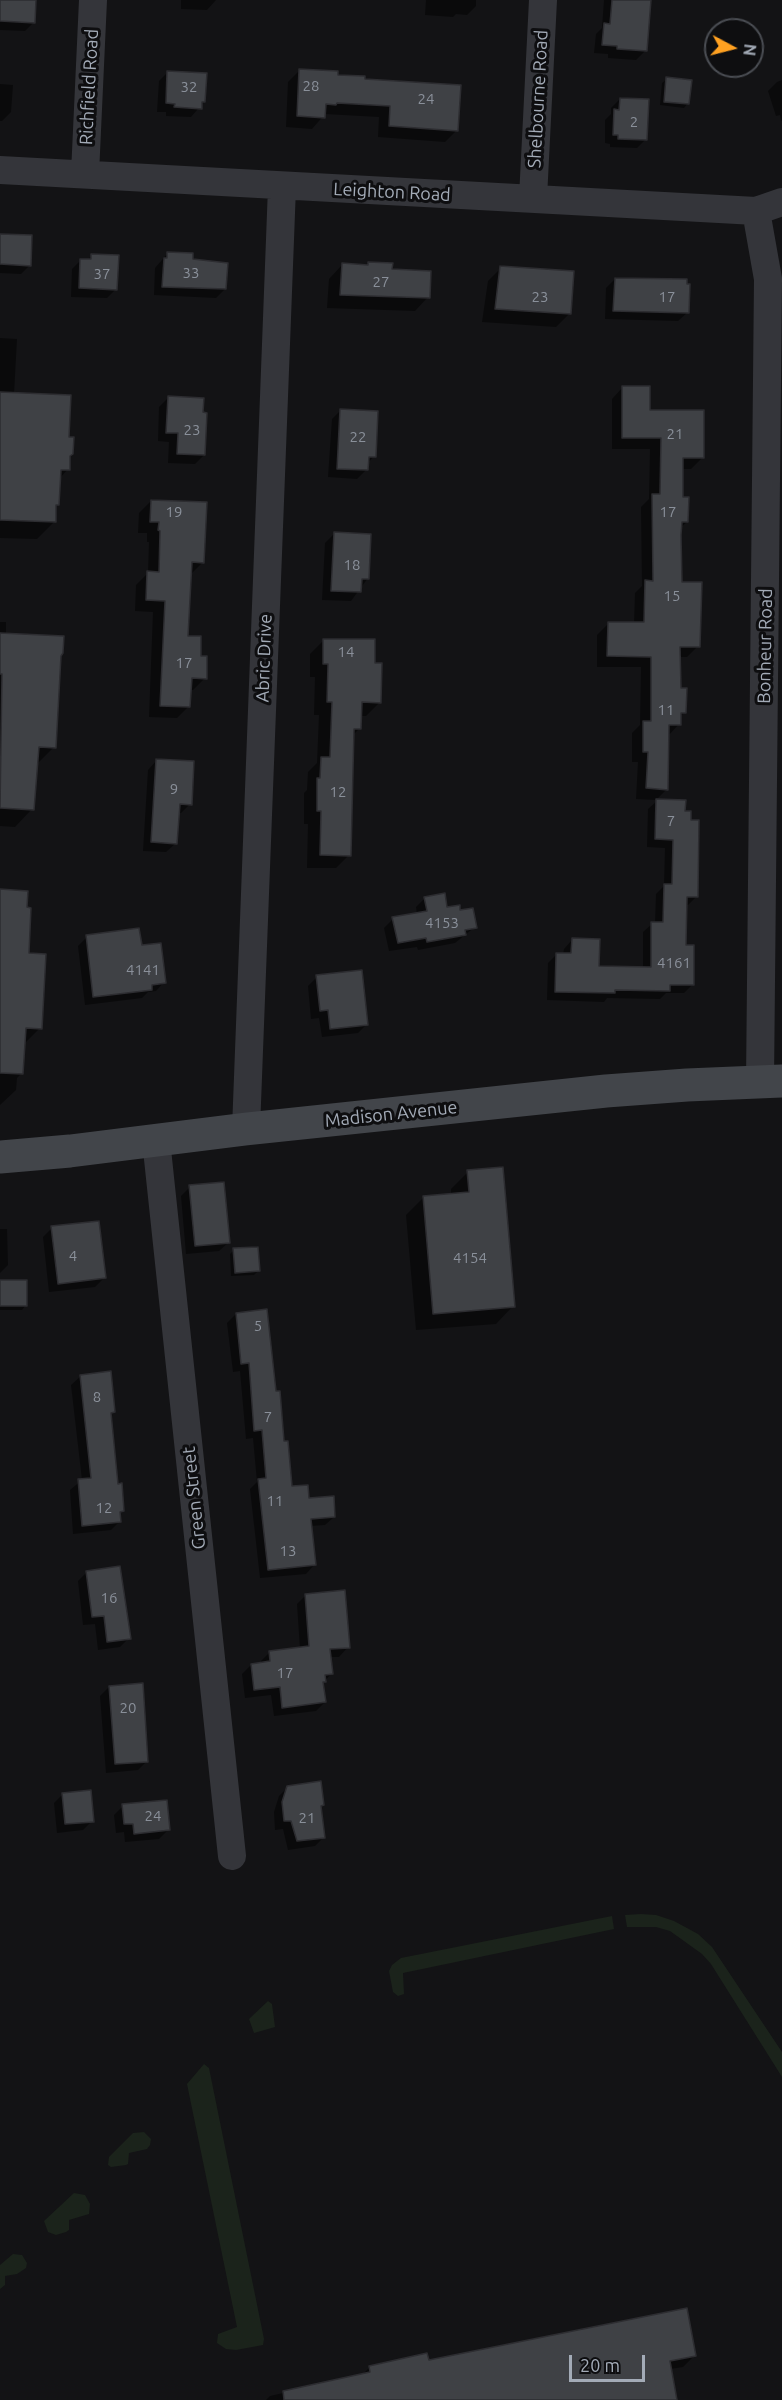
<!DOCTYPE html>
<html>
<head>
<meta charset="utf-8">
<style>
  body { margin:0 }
  #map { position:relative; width:782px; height:2400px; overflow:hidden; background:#131315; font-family:Ubuntu,sans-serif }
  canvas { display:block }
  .north { position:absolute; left:704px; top:18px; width:60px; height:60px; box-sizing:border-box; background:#0e0e10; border:2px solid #4a4d53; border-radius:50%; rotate:97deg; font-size:16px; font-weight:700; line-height:24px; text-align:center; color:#a3abb7 }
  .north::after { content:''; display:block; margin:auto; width:21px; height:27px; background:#ffa121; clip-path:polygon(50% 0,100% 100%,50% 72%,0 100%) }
  .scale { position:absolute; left:569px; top:2355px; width:76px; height:27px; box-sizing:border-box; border:3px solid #a3abb7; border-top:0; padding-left:8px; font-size:18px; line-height:21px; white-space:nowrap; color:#a3abb7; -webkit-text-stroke:4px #0e0e10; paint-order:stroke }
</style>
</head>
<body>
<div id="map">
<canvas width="782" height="2400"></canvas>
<div class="north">N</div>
<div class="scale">20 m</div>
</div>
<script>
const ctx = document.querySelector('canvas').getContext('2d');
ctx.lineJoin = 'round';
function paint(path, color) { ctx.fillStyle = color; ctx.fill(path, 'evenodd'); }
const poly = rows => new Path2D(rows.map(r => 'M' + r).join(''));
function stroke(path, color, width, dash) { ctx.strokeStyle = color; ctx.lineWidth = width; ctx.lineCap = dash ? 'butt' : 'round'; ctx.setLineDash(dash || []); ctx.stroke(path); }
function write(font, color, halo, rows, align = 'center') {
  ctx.font = font + ' Ubuntu,sans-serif'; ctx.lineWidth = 6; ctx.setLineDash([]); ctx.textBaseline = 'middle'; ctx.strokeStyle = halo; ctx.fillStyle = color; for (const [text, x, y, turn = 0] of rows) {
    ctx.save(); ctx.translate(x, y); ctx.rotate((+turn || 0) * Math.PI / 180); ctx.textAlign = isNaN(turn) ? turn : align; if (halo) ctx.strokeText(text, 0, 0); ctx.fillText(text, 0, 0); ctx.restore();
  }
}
const green = poly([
  [641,1914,656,1915,674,1921,698,1934,712,1947,782,2052,782,2077,711,1964,702,1954,670,1931,656,1927,627,1927,625,1915],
  [612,1916,614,1929,403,1973,404,1994,398,1996,393,1992,389,1971,392,1965,401,1958],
  [268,2001,272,2004,275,2027,254,2033,249,2019],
  [204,2064,209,2068,264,2339,263,2345,236,2350,226,2349,217,2343,218,2334,237,2327,187,2084],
  [144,2132,151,2139,150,2145,147,2149,129,2153,128,2164,126,2165,111,2167,108,2165,109,2157,133,2133],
  [74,2193,85,2195,90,2204,89,2214,69,2220,69,2230,66,2232,56,2235,48,2232,44,2221],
  [13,2254,22,2255,27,2263,26,2268,17,2274,5,2276,5,2285,0,2289,0,2265]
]);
const shadow = poly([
  [0,0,35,0,34,22,25,31,0,30],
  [181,0,216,0,207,10,181,9],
  [426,0,476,0,476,6,467,15,456,14,453,17,425,15],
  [604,0,649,0,645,51,636,60,608,58,608,54,594,53,596,34,602,28],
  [300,70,363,81,457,130,445,142,378,137,379,117,325,114,312,129,286,127,288,82],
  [168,72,204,102,191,117,166,116,166,112,157,112,159,81],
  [667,79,688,103,684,108,660,105,662,83],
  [782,80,782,120,781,121,780,115,776,116,768,91,777,82],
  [0,84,13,85,11,112,2,121,0,121],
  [620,99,646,139,637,148,610,147,610,144,605,143,605,120,611,114,611,108],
  [0,236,30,265,21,274,0,273],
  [168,253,191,260,225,289,216,298,154,295,155,268],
  [92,255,116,289,107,298,71,297,72,269,81,260,87,261],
  [368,263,391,271,428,297,415,311,327,308,329,279,342,265,365,266],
  [501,268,570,313,556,327,482,322,488,281],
  [615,279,688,312,678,321,605,319,606,288],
  [0,338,17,339,14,394,67,438,72,438,68,469,59,479,58,504,55,507,54,522,37,539,0,538],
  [623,387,702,458,691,469,681,469,681,499,687,522,680,528,681,583,698,646,687,657,679,657,679,689,685,712,679,717,679,724,668,736,667,789,656,800,636,799,638,762,632,762,632,733,640,725,641,667,597,667,597,635,609,623,634,624,635,593,642,586,641,507,649,499,650,449,612,449,612,399],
  [168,398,204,455,195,464,168,463,169,442,158,441,159,407],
  [341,410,374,456,367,464,366,470,357,479,328,477,332,419],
  [151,501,203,562,191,574,187,637,205,678,193,690,190,690,189,706,177,718,149,717,153,612,135,611,136,585,148,573,149,542,147,542,147,533,138,533,139,513],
  [334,534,368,578,351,601,322,600,325,543],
  [0,622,6,622,6,635,59,655,54,747,37,764,32,809,15,827,0,826],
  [324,640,373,664,380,702,366,716,360,716,360,728,352,736,349,855,336,868,307,868,308,824,304,824,304,793,307,790,308,772,317,763,319,715,314,715,315,677,310,677,310,654],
  [157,760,190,804,181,813,178,813,176,843,166,852,143,851,148,770],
  [657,801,684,812,697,896,688,905,685,905,685,947,693,984,684,993,666,993,660,999,607,998,604,1002,547,1000,548,963,557,954,563,955,564,949,572,940,597,967,643,968,643,932,652,924,655,924,656,894,664,886,665,848,647,847,648,809],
  [0,890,27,954,40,1028,23,1045,21,1074,17,1078,16,1090,0,1105],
  [425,898,459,912,475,927,455,943,418,950,417,947,389,951,384,928,393,919,417,914,416,907],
  [87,937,140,947,164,982,156,991,148,992,142,998,85,1005,78,946],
  [317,977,367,1024,358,1033,322,1037,319,1018,311,1019,308,986],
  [468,1172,513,1306,496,1324,416,1330,406,1215,424,1197,451,1195,451,1189],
  [190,1187,229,1242,219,1251,186,1254,181,1196],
  [52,1228,104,1278,95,1287,49,1292,43,1237],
  [0,1229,7,1229,8,1265,0,1273],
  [234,1250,258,1271,254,1275,231,1276,230,1254],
  [0,1282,26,1305,22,1310,0,1310],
  [236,1314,275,1393,291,1488,334,1517,325,1525,310,1526,314,1565,306,1574,260,1578,250,1489,257,1482,253,1438,246,1439,240,1371,233,1372,227,1323],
  [81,1376,113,1412,109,1416,117,1485,123,1511,119,1514,120,1521,111,1530,73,1534,70,1490,82,1480,71,1385],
  [87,1572,129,1638,120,1647,98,1650,95,1624,83,1625,78,1581],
  [306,1595,348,1647,339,1657,330,1657,332,1673,322,1684,325,1702,316,1711,274,1716,271,1695,245,1698,242,1674,251,1665,261,1664,261,1661,270,1652,300,1649,297,1604],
  [109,1687,147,1761,138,1770,106,1773,100,1696],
  [288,1787,320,1807,324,1837,315,1846,288,1850,283,1829,275,1830,274,1812,279,1796],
  [63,1794,92,1821,83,1830,57,1833,54,1803],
  [123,1806,168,1830,159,1839,125,1842,124,1832,116,1833,114,1815],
  [695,2355,683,2367,670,2369,676,2400,266,2400,270,2396,362,2375,369,2368,428,2361]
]);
const building = poly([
  [0,0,36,0,35,23,0,21,0,0],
  [612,0,651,0,647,51,617,49,617,46,602,45,604,23,610,24,612,0],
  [299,69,338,71,338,75,365,76,365,79,461,85,458,131,389,126,390,106,337,103,336,105,326,104,325,118,297,116,299,69],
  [167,71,207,73,205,102,202,102,202,109,174,107,175,104,166,103,167,71],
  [666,77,692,80,689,104,664,102,666,77],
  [620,98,649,99,647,140,618,139,618,135,613,135,614,109,619,110,620,98],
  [0,234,32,235,31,266,0,264,0,234],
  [167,252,193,253,193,259,228,263,226,289,162,287,164,258,167,258,167,252],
  [91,254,119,255,117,290,79,288,80,259,91,259,91,254],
  [368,262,393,263,392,269,431,271,430,298,340,295,342,263,368,265,368,262],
  [500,266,574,271,571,314,495,309,500,266],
  [615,278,687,279,687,284,690,284,689,313,613,311,615,278],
  [622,386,650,386,650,410,704,410,704,458,683,458,683,497,689,497,688,522,682,522,681,535,682,582,702,582,700,647,680,647,681,688,687,688,686,713,681,713,681,725,669,725,668,790,646,788,648,752,643,752,643,721,651,721,651,657,607,656,608,622,644,622,645,580,653,581,652,494,660,494,661,438,622,438,622,386],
  [0,392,71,395,69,437,74,437,73,454,70,456,70,470,61,470,59,505,56,505,56,522,0,520,0,392],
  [168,396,204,398,203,412,207,413,205,455,177,454,178,433,166,433,168,396],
  [340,409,378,411,376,457,369,457,368,470,337,469,340,409],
  [151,500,207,502,204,563,192,562,188,636,201,636,201,656,207,656,207,679,192,678,190,707,160,706,165,601,146,600,147,571,159,572,160,531,158,530,159,522,150,522,151,500],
  [334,532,371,534,369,579,362,579,361,592,331,591,334,532],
  [0,633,64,636,63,653,61,656,56,748,39,747,34,810,0,808,2,674,0,674,0,633],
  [323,639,375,639,375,663,382,663,381,703,362,702,361,729,354,729,351,856,320,855,321,811,317,811,317,778,320,778,321,757,330,757,332,702,327,702,328,664,323,664,323,639],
  [156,759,194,761,192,805,180,804,177,844,151,842,156,759],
  [656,799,686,800,685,811,691,811,691,820,699,820,698,897,687,897,686,945,694,945,694,985,670,985,670,991,615,990,615,993,555,992,556,953,571,953,572,938,600,939,599,966,651,967,651,922,663,922,664,884,672,884,673,840,655,839,656,799],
  [0,889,28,891,27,907,31,908,29,953,46,954,42,1029,26,1028,23,1074,0,1073,0,889],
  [445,893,447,907,460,905,460,910,473,908,477,928,465,930,466,935,427,942,426,938,398,943,392,917,427,911,424,897,445,893],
  [139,928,142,945,161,943,166,983,152,985,152,990,93,997,86,935,139,928],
  [362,970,368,1025,330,1029,328,1010,320,1011,316,975,362,970],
  [503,1167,515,1307,433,1314,423,1196,469,1192,467,1170,503,1167],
  [224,1182,230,1243,195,1246,189,1185,224,1182],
  [99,1221,106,1278,58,1284,51,1226,99,1221],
  [258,1247,260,1271,235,1273,233,1248,258,1247],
  [0,1280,27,1280,27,1306,0,1306,0,1280],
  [267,1309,276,1391,280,1391,284,1441,288,1441,292,1486,308,1485,309,1498,334,1496,335,1517,311,1519,316,1565,268,1570,258,1479,266,1478,262,1430,254,1431,249,1363,241,1364,236,1313,267,1309],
  [111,1371,115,1412,111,1413,118,1484,122,1483,124,1511,120,1512,121,1522,82,1526,78,1479,91,1478,80,1375,111,1371],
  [120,1566,131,1639,107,1642,104,1616,92,1617,86,1571,120,1566],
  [345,1590,350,1648,330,1649,333,1674,325,1675,326,1682,323,1682,326,1702,282,1708,280,1687,254,1690,251,1664,270,1661,269,1651,309,1646,305,1594,345,1590],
  [143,1683,148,1762,115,1764,109,1686,143,1683],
  [321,1781,324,1805,321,1806,325,1838,297,1841,291,1821,284,1821,282,1802,287,1786,321,1781],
  [91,1790,94,1822,65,1824,62,1793,91,1790],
  [167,1800,170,1830,134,1834,133,1824,124,1824,122,1804,167,1800],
  [687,2308,696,2356,670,2361,677,2400,284,2400,283,2391,370,2372,369,2366,427,2353,429,2360,687,2308]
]);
const street = poly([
  [0,170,756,211,782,202],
  [85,174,93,0],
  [533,198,543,0],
  [756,211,768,279,760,1081],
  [246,1129,282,187],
  [156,1140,232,1856]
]);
const secondary = poly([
  [0,1157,70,1151,246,1129,606,1091,687,1085,782,1081]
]);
const numberNames = [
  ["28",311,86],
  ["32",189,87],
  ["24",426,99],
  ["2",634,122],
  ["33",191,273],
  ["37",102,274],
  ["27",381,282],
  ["23",540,297],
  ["17",667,297],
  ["23",192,430],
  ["21",675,434],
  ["22",358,437],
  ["19",174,512],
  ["17",668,512],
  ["18",352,565],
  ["15",672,596],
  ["14",346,652],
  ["17",184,663],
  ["11",666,710],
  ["9",174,789],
  ["12",338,792],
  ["7",671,821],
  ["4153",442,923],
  ["4161",674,963],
  ["4141",143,970],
  ["4",73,1256],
  ["4154",470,1258],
  ["5",258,1326],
  ["8",97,1397],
  ["7",268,1417],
  ["11",275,1501],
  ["12",104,1508],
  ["13",288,1551],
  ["16",109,1598],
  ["17",285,1673],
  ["20",128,1708],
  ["24",153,1816],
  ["21",307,1818]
];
const streetNames = [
  ["Richfield Road",89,87,-87],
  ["Shelbourne Road",538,99,-87],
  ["Leighton Road",392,192,3],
  ["Bonheur Road",765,646,-89],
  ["Abric Drive",264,658,-88],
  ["Madison Avenue",391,1114,-6],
  ["Green Street",194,1498,-96]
];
paint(green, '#1b231b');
paint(shadow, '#0007');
paint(building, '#3f4145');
stroke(building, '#2d2d31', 1.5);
stroke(street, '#34353a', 28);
stroke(secondary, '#42454a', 33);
write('15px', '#8a909a', null, numberNames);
write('18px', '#a3abb7', '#0e0e10', streetNames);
</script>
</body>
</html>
